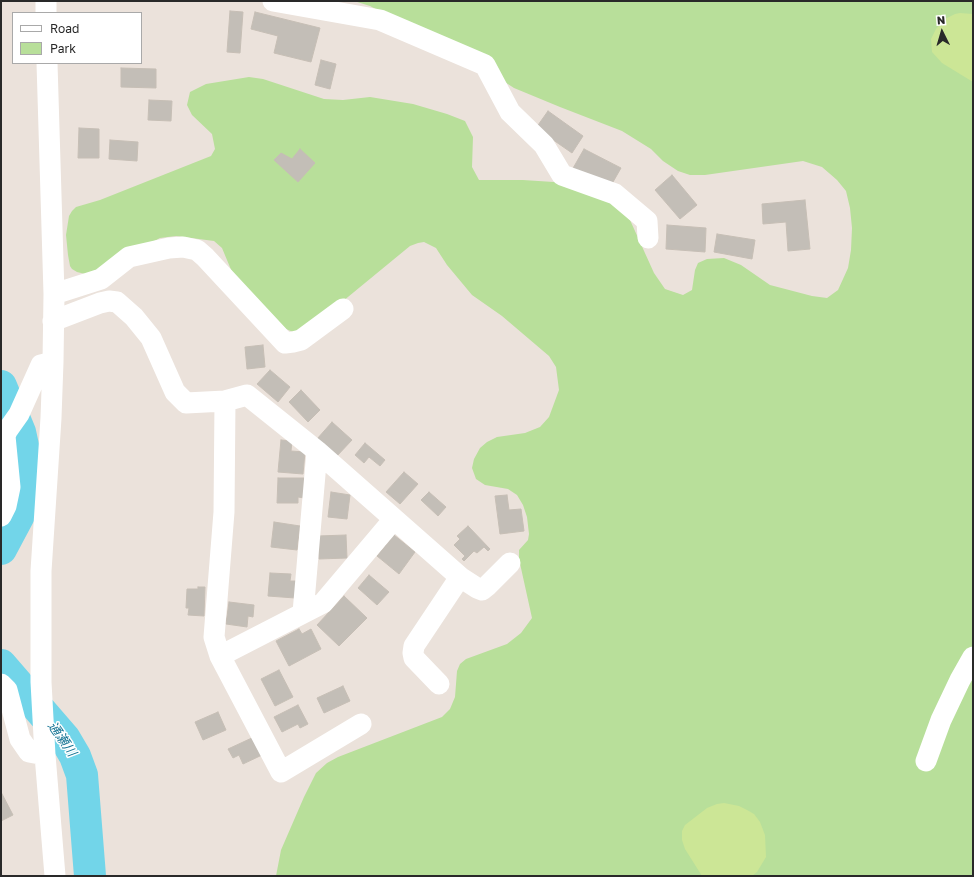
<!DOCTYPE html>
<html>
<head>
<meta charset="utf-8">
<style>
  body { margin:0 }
  #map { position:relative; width:974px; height:877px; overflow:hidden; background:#ebe2db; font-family:"Golos Text",sans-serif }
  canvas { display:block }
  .frame { position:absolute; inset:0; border:2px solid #292929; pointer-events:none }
  .legend { position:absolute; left:12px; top:12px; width:130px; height:52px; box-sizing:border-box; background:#fff; border:1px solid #a9a9a9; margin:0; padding:5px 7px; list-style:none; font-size:12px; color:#292929 }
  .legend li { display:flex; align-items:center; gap:8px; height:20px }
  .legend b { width:20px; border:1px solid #a9a9a9 }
  .north { position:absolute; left:922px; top:12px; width:40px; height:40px; -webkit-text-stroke:3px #fff; paint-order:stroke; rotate:355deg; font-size:11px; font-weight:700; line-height:16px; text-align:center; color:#292929 }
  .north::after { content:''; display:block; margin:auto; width:14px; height:18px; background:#292929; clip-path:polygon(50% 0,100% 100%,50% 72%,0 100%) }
</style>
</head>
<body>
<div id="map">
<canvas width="974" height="877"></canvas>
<div class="frame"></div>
<ul class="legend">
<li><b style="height:5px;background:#fff"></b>Road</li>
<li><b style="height:11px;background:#b8df9a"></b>Park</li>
</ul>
<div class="north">N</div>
</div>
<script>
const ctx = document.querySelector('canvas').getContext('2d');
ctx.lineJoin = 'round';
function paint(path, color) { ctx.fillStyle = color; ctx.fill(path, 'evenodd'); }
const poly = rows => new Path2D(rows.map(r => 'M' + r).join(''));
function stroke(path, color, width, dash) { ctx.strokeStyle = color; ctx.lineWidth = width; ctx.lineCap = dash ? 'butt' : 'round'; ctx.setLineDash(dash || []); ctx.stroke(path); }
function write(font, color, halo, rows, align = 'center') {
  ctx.font = font + ' "Golos Text","Noto Sans JP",sans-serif'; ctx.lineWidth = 3; ctx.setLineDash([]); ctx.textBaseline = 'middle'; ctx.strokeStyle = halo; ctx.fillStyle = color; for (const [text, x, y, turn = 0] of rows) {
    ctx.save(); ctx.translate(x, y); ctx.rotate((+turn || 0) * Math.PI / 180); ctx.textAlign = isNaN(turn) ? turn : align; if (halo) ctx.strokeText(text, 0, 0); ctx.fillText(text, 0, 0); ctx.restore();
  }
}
const green = poly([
  [354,1,973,1,973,876,276,876,281,850,304,797,316,773,327,763,338,757,442,717,450,709,455,697,457,671,460,664,466,659,507,644,521,633,532,618,519,559,519,550,528,540,529,534,527,517,523,505,517,495,508,489,485,485,476,479,472,468,474,459,480,448,487,442,497,437,525,433,540,427,549,417,559,390,556,367,549,356,502,316,472,295,447,265,436,248,424,242,418,243,410,246,337,306,318,323,293,332,286,329,232,272,222,248,214,241,176,236,160,238,93,273,85,274,77,272,72,269,70,266,68,255,66,235,69,216,72,211,76,207,100,200,211,156,215,149,212,134,192,115,187,105,190,92,206,84,249,77,263,79,324,99,343,100,370,97,413,104,447,114,465,121,473,137,472,167,479,180,523,180,569,183,604,195,630,220,654,273,665,289,683,295,692,290,695,270,698,263,707,259,724,258,741,265,770,285,812,296,827,298,838,290,848,268,851,250,852,228,850,208,846,191,837,180,822,167,803,161,705,175,690,175,678,171,663,161,651,149,622,131,560,107,514,88,468,58,370,6]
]);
const pitch = poly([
  [960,13,973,14,973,82,942,63,932,52,931,39,936,29,945,19,955,14],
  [724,803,739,806,747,810,754,814,760,822,765,835,766,857,757,872,752,876,702,876,685,849,682,840,682,831,685,825,707,808,717,804]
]);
const river = poly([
  [1,386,20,432,25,455,26,480,26,502,1,549],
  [1,665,65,739,75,756,82,775,90,876]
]);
const building = poly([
  [230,11,243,12,240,53,227,52,230,11],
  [255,12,320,28,311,62,274,53,278,36,251,29,255,12],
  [321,60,336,64,330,89,315,85,321,60],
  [121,68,156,69,156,88,121,87,121,68],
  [149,100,172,101,171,121,148,120,149,100],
  [548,111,583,136,572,153,536,128,548,111],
  [79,128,99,129,99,158,78,158,79,128],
  [110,140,138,142,137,161,109,159,110,140],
  [300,149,315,163,298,182,274,160,281,153,292,159,300,149],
  [584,149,621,168,609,189,572,170,584,149],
  [672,175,697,205,680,219,655,190,672,175],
  [805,200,810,249,788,251,786,222,763,224,762,204,805,200],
  [667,225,706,228,705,252,666,249,667,225],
  [717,234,755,240,752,259,714,252,717,234],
  [263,345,265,367,247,369,245,347,263,345],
  [270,370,290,387,278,402,257,384,270,370],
  [301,390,320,410,308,422,289,402,301,390],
  [332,422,352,440,336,457,317,439,332,422],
  [281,440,292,441,291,451,305,452,303,474,278,472,281,440],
  [365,443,385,460,380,466,369,457,364,463,355,455,365,443],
  [404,472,418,484,400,504,386,492,404,472],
  [278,478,304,478,304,498,298,497,298,503,277,503,278,478],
  [331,492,350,495,347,519,328,517,331,492],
  [429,492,446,507,438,516,421,500,429,492],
  [507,495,509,510,521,509,524,531,500,534,495,496,507,495],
  [274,522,300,526,297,550,271,547,274,522],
  [468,526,490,549,488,551,484,547,477,553,474,551,464,561,462,559,465,556,454,545,460,539,457,536,468,526],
  [346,535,347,558,319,559,318,536,346,535],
  [394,535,415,552,399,574,377,556,394,535],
  [270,573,291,574,290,581,296,581,295,598,268,596,270,573],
  [369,575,389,592,377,605,358,588,369,575],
  [198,587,205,587,204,616,188,615,189,608,186,608,187,589,198,589,198,587],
  [344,596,367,618,339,646,317,625,344,596],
  [229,602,254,605,253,617,248,616,247,627,226,624,229,602],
  [299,629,302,634,311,629,321,649,289,666,276,641,299,629],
  [279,670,293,697,275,706,261,679,279,670],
  [343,686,350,701,324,713,317,698,343,686],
  [298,705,308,724,300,728,298,724,282,732,274,717,298,705],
  [218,712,226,730,203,740,195,722,218,712],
  [254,737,262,755,243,764,239,755,233,758,228,749,254,737],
  [1,792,13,815,1,821,1,792]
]);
const minor = poly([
  [46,1,46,13],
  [273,1,380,20,485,65,510,112,544,145,562,175,615,194,647,221,648,238],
  [47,63,54,294,53,362,51,418,41,571,41,682,45,755,55,876],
  [54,294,101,279,129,257,169,248,183,247,197,250,205,257,285,343,293,342,301,340,343,309],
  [53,321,100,303,109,301,117,302,134,317,151,338,175,392,186,403,225,401,247,395,317,451,460,577,477,588,482,590,487,586,510,563],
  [225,401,224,512,214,637,220,656,281,772,361,724],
  [1,516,6,506,10,487,5,436,7,431,19,414,41,365,53,362],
  [303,613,317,451],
  [220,656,323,603,394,519],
  [1,684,7,690,20,739,29,752,45,755],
  [439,684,414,658,413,653,414,646,460,577],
  [926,761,941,720,960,680,973,657]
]);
const waterNames = [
  ["通瀬川",62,739,55]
];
paint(green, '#b8df9a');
paint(pitch, '#cce696');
stroke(river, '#72d5e9', 32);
paint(building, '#c3beb7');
stroke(building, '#c6beb5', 1);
stroke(minor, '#fff', 21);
write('italic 13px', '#137393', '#fff', waterNames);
</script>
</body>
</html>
